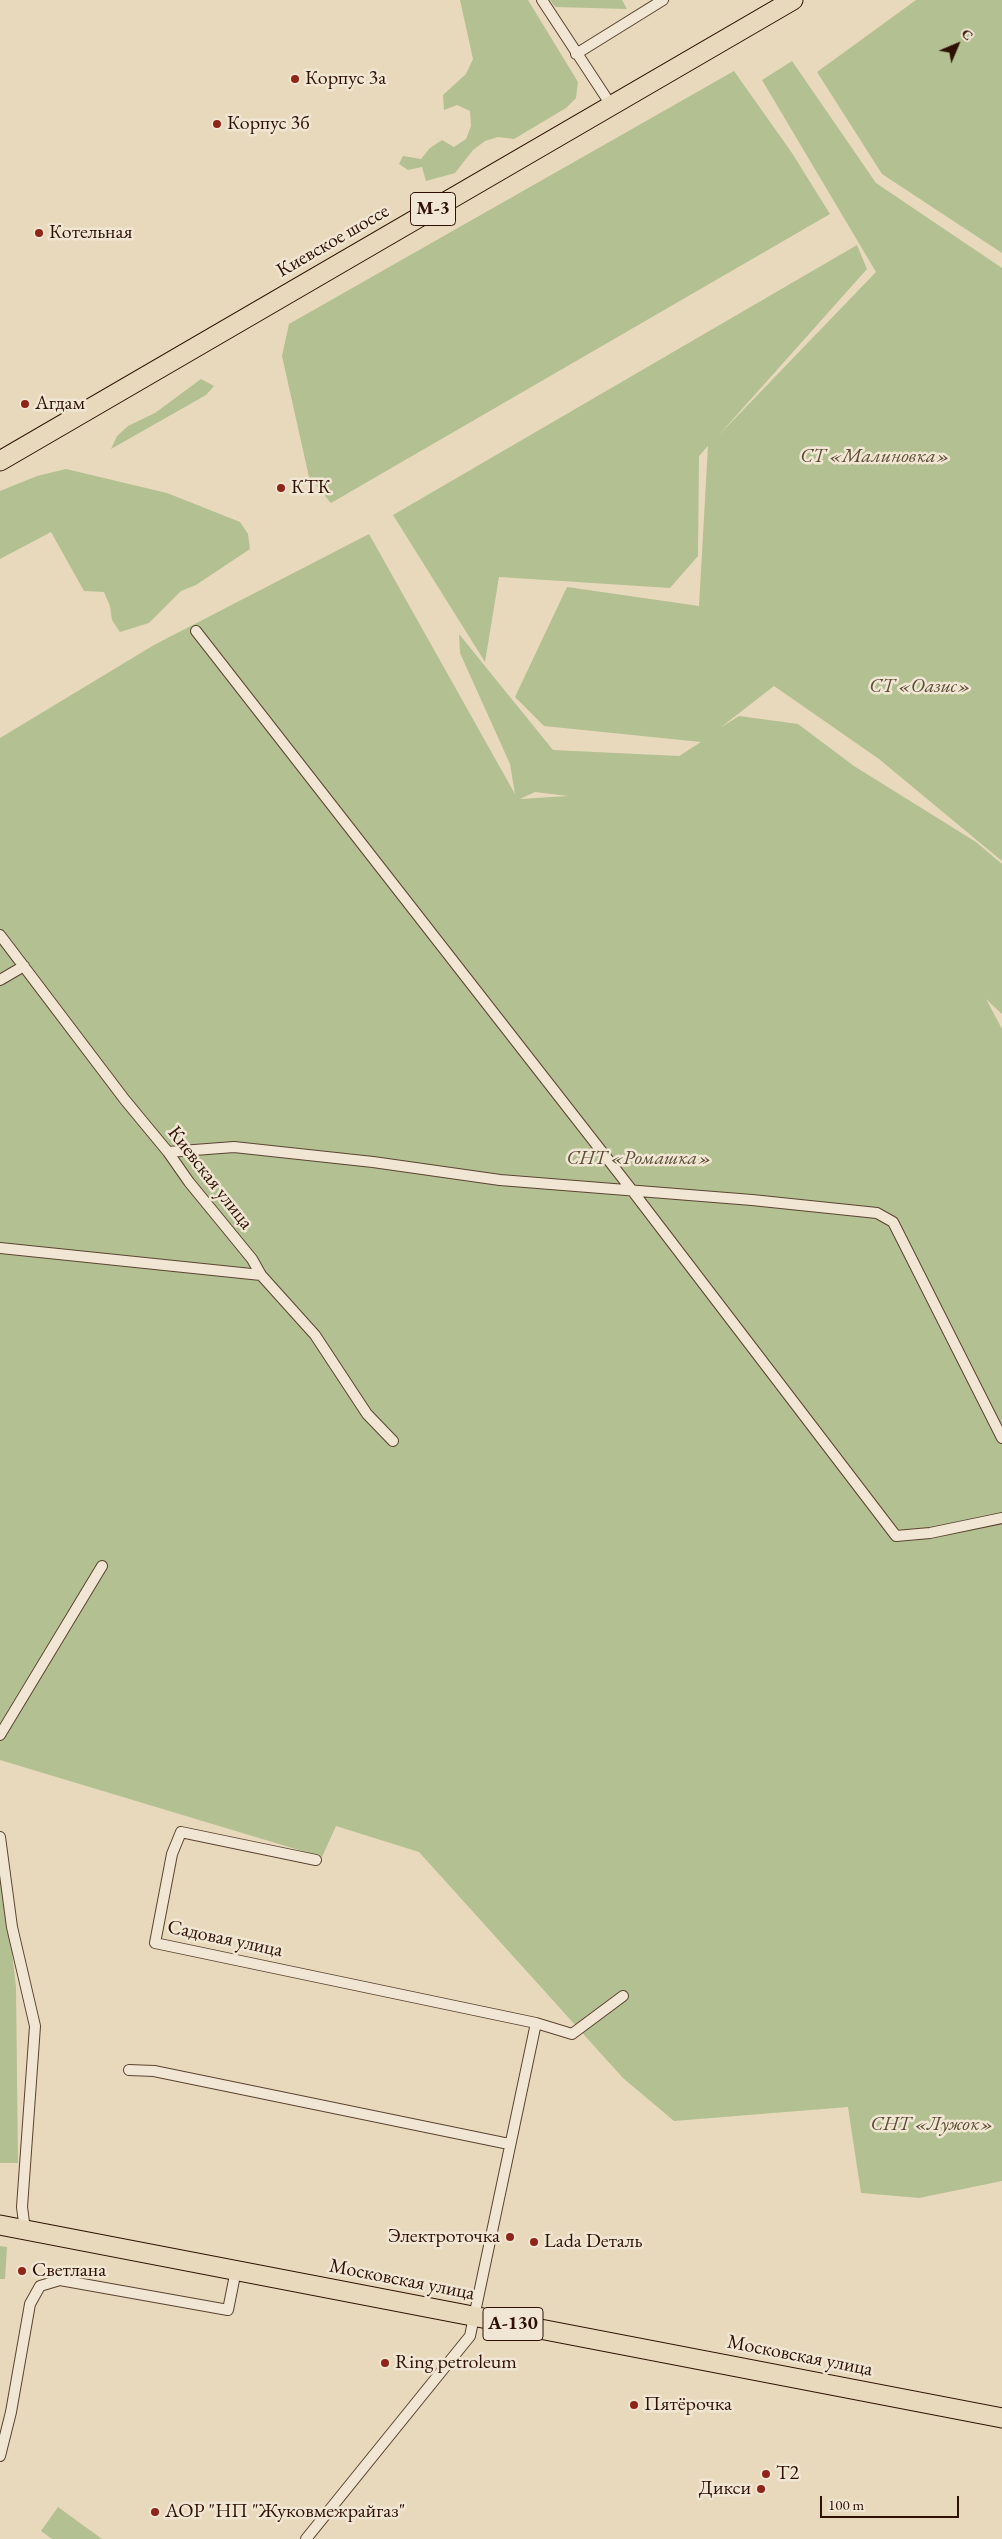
<!DOCTYPE html>
<html>
<head>
<meta charset="utf-8">
<style>
  body { margin:0 }
  #map { position:relative; width:1002px; height:2539px; overflow:hidden; background:#e8d9bc; font-family:"EB Garamond",serif }
  canvas { display:block }
  .north { position:absolute; left:932px; top:20px; width:50px; height:50px; -webkit-text-stroke:4px #f0e6d3; paint-order:stroke; rotate:45deg; font-size:14px; font-weight:700; line-height:20px; text-align:center; color:#2e1103 }
  .north::after { content:''; display:block; margin:auto; width:18px; height:22px; background:#2e1103; clip-path:polygon(50% 0,100% 100%,50% 72%,0 100%) }
  .scale { position:absolute; left:820px; top:2496px; width:139px; height:22px; box-sizing:border-box; border:2px solid #2e1103; border-top:0; padding-left:6px; font-size:15px; line-height:18px; white-space:nowrap; color:#2e1103; -webkit-text-stroke:4px #f0e6d3; paint-order:stroke }
</style>
</head>
<body>
<div id="map">
<canvas width="1002" height="2539"></canvas>
<div class="north">С</div>
<div class="scale">100 m</div>
</div>
<script>
const ctx = document.querySelector('canvas').getContext('2d');
ctx.lineJoin = 'round';
function paint(path, color) { ctx.fillStyle = color; ctx.fill(path, 'evenodd'); }
const poly = rows => new Path2D(rows.map(r => 'M' + r).join(''));
function stroke(path, color, width, dash) { ctx.strokeStyle = color; ctx.lineWidth = width; ctx.lineCap = dash ? 'butt' : 'round'; ctx.setLineDash(dash || []); ctx.stroke(path); }
function write(font, color, halo, rows, align = 'center') {
  ctx.font = font + ' "EB Garamond",serif'; ctx.lineWidth = 5; ctx.setLineDash([]); ctx.textBaseline = 'middle'; ctx.strokeStyle = halo; ctx.fillStyle = color; for (const [text, x, y, turn = 0] of rows) {
    ctx.save(); ctx.translate(x, y); ctx.rotate((+turn || 0) * Math.PI / 180); ctx.textAlign = isNaN(turn) ? turn : align; if (halo) ctx.strokeText(text, 0, 0); ctx.fillText(text, 0, 0); ctx.restore();
  }
}
const green = poly([
  [460,0,528,0,578,82,576,98,566,108,514,139,498,137,485,141,473,150,455,173,426,181,422,167,408,170,399,164,403,156,421,159,430,148,442,140,454,147,466,139,471,126,470,111,457,105,444,110,443,95,466,74,473,59],
  [550,0,622,0,627,9,555,7],
  [916,0,1002,0,1002,253,882,174,817,72],
  [792,61,876,183,1002,268,1002,861,879,759,774,686,720,728,739,716,798,724,854,766,976,842,1002,864,1002,1014,986,999,1002,1029,1002,2181,919,2198,861,2193,848,2107,674,2121,623,2078,419,1852,336,1826,322,1857,0,1760,0,738,154,645,369,534,515,794,510,764,460,653,459,634,553,750,679,756,701,742,544,726,515,697,567,587,699,606,708,446,699,456,698,556,670,588,499,577,485,662,393,515,857,245,867,269,718,436,876,272,762,80],
  [535,792,568,796,520,799],
  [734,71,792,153,830,214,331,503,309,477,282,356,289,324],
  [201,379,214,386,206,395,111,449,117,436,128,426,155,413],
  [66,469,167,493,240,522,248,534,250,549,196,585,181,591,149,623,120,632,112,620,110,606,104,592,84,591,51,532,0,559,0,491,37,476],
  [0,1847,16,1987,18,2163,0,2163],
  [0,2246,7,2247,5,2279,0,2279],
  [58,2507,102,2539,52,2539,41,2531]
]);
const street = poly([
  [542,0,611,105],
  [576,54,663,0],
  [196,631,631,1189,896,1536,930,1533,1002,1518],
  [0,935,125,1100,168,1152,189,1182,252,1259,261,1275,315,1335,367,1414,393,1441],
  [0,980,24,966],
  [168,1152,234,1147,373,1162,500,1180,752,1200,877,1213,893,1222,1002,1438],
  [0,1248,261,1275],
  [0,1735,102,1566],
  [0,1837,12,1927,35,2026,22,2207,25,2230],
  [316,1860,181,1832,172,1854,155,1943,536,2023],
  [129,2070,154,2071,509,2144],
  [0,2456,11,2412,30,2304,40,2286,60,2280,228,2310,236,2270],
  [306,2539,470,2336,536,2023,572,2034,623,1996]
]);
const highway = poly([
  [0,461,793,0],
  [0,2225,1002,2418]
]);
const markers = [
  [295,79,5,"#8f2418"],
  [217,124,5,"#8f2418"],
  [39,233,5,"#8f2418"],
  [25,404,5,"#8f2418"],
  [281,488,5,"#8f2418"],
  [510,2237,5,"#8f2418"],
  [534,2242,5,"#8f2418"],
  [22,2271,5,"#8f2418"],
  [385,2363,5,"#8f2418"],
  [634,2405,5,"#8f2418"],
  [766,2474,5,"#8f2418"],
  [761,2489,5,"#8f2418"],
  [155,2512,5,"#8f2418"]
];
const shields = [
  [433,209,45],
  [513,2324,60]
];
const shieldNames = [
  ["М-3",433,209],
  ["А-130",513,2324]
];
const poiNames = [
  ["Корпус 3a",305,79],
  ["Корпус 3б",227,124],
  ["Котельная",49,233],
  ["Агдам",35,404],
  ["КТК",291,488],
  ["Электроточка",500,2237,"right"],
  ["Lada Dеталь",544,2242],
  ["Светлана",32,2271],
  ["Ring petroleum",395,2363],
  ["Пятёрочка",644,2405],
  ["T2",776,2474],
  ["Дикси",751,2489,"right"],
  ["АОР \"НП \"Жуковмежрайгаз\"",165,2512]
];
const streetNames = [
  ["Киевское шоссе",333,241,-30],
  ["Киевская улица",210,1178,52],
  ["Садовая улица",225,1939,12],
  ["Московская улица",402,2280,11],
  ["Московская улица",800,2356,11]
];
const parkNames = [
  ["СТ «Малиновка»",875,457],
  ["СТ «Оазис»",920,687],
  ["СНТ «Ромашка»",639,1159],
  ["СНТ «Лужок»",932,2125]
];
paint(green, '#b3c092');
stroke(street, '#5c4331', 12);
stroke(highway, '#2e1103', 21);
stroke(street, '#f0e6d3', 10);
stroke(highway, '#e8d9bc', 19);
for (const [x, y, r, color] of markers) { const dot = new Path2D(); dot.arc(x, y, r, 0, 2 * Math.PI); ctx.fillStyle = color; ctx.fill(dot); stroke(dot, '#f0e6d3', 2); }
for (const [x, y, w] of shields) { const box = new Path2D(); box.roundRect(x - w / 2, y - 16.5, w, 33, 4); ctx.fillStyle = '#f0e6d3'; ctx.fill(box); stroke(box, '#2e1103', 1); }
write('bold 19px', '#2e1103', null, shieldNames);
write('20px', '#2e1103', '#f0e6d3', poiNames, 'left');
write('20px', '#2e1103', '#f0e6d3', streetNames);
write('italic 20px', '#5d4e35', '#f0e6d3', parkNames);
</script>
</body>
</html>
